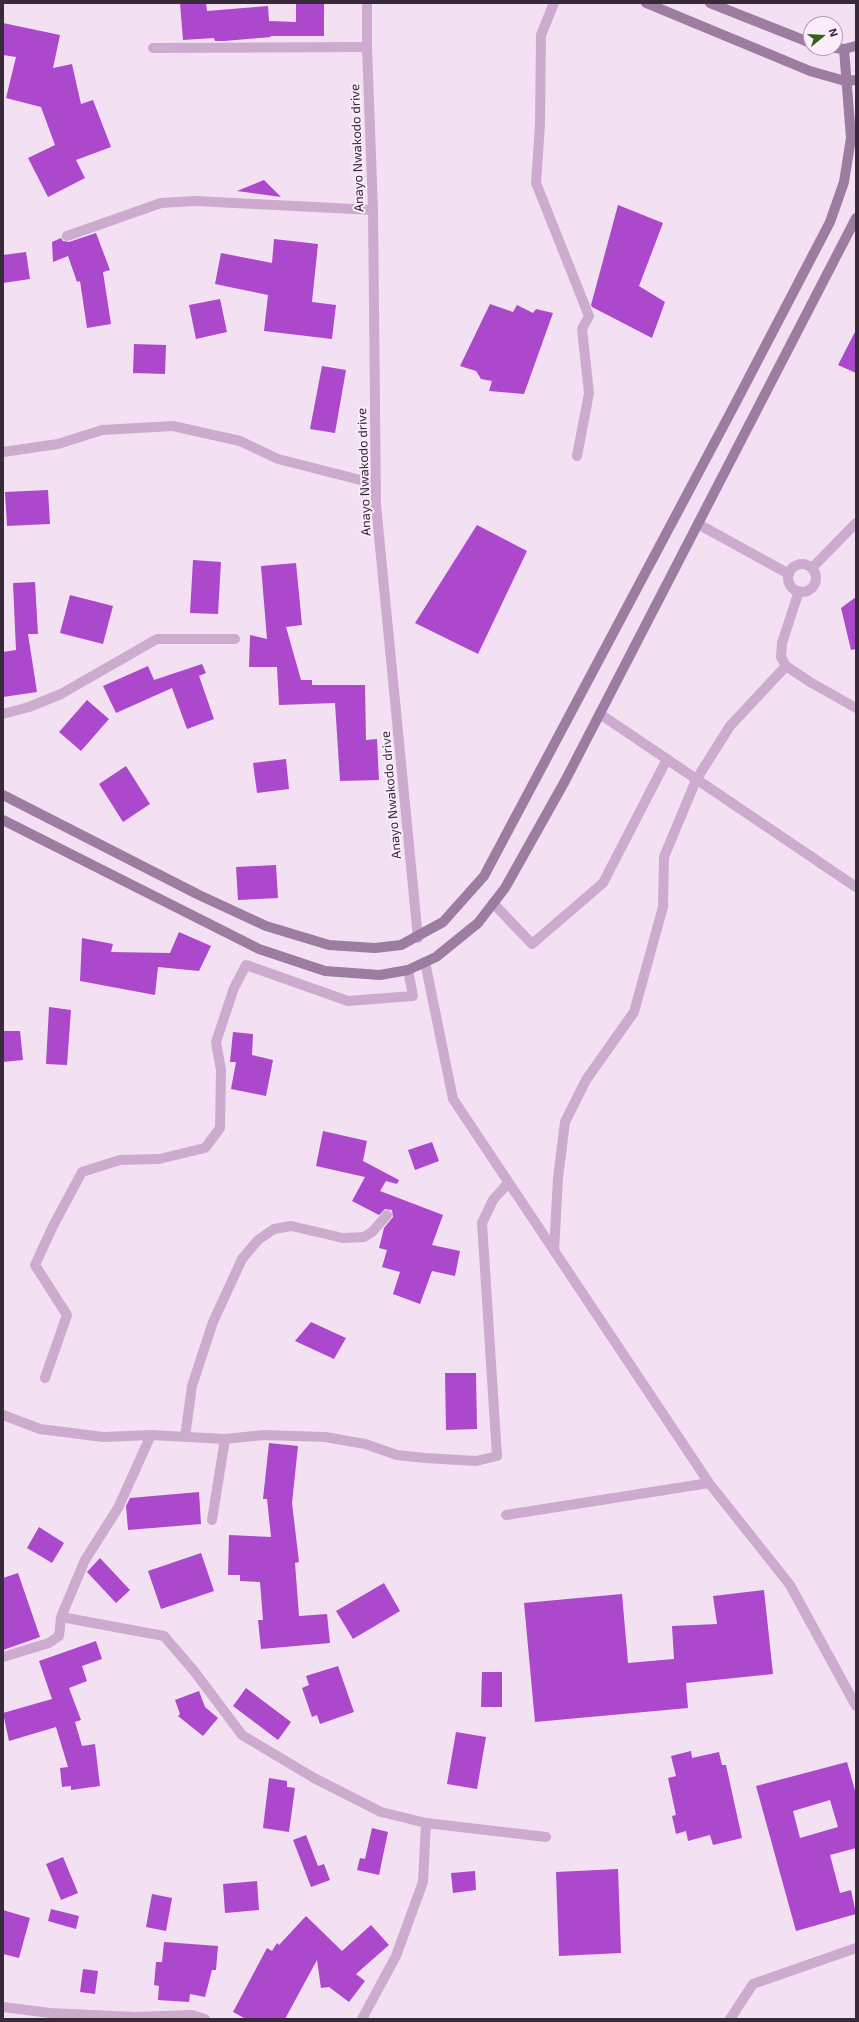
<!DOCTYPE html>
<html>
<head>
<meta charset="utf-8">
<style>
  body { margin:0 }
  #map { position:relative; width:859px; height:2022px; overflow:hidden; background:#f4e0f3; font-family:"Exo 2",sans-serif }
  canvas { display:block }
  .frame { position:absolute; inset:0; border:4px solid #382a3b; pointer-events:none }
  .north { position:absolute; left:803px; top:16px; width:40px; height:40px; box-sizing:border-box; background:#fbedfa; border:1px solid #ad9fae; border-radius:50%; rotate:72deg; font-size:11px; font-weight:700; line-height:16px; text-align:center; color:#382a3b }
  .north::after { content:''; display:block; margin:auto; width:14px; height:18px; background:#395f1e; clip-path:polygon(50% 0,100% 100%,50% 72%,0 100%) }
</style>
</head>
<body>
<div id="map">
<canvas width="859" height="2022"></canvas>
<div class="frame"></div>
<div class="north">N</div>
</div>
<script>
const ctx = document.querySelector('canvas').getContext('2d');
ctx.lineJoin = 'round';
function paint(path, color) { ctx.fillStyle = color; ctx.fill(path, 'evenodd'); }
const poly = rows => new Path2D(rows.map(r => 'M' + r).join(''));
function stroke(path, color, width, dash) { ctx.strokeStyle = color; ctx.lineWidth = width; ctx.lineCap = dash ? 'butt' : 'round'; ctx.setLineDash(dash || []); ctx.stroke(path); }
function write(font, color, halo, rows, align = 'center') {
  ctx.font = font + ' "Exo 2",sans-serif'; ctx.lineWidth = 4; ctx.setLineDash([]); ctx.textBaseline = 'middle'; ctx.strokeStyle = halo; ctx.fillStyle = color; for (const [text, x, y, turn = 0] of rows) {
    ctx.save(); ctx.translate(x, y); ctx.rotate((+turn || 0) * Math.PI / 180); ctx.textAlign = isNaN(turn) ? turn : align; if (halo) ctx.strokeText(text, 0, 0); ctx.fillText(text, 0, 0); ctx.restore();
  }
}
const building = poly([
  [180,3,206,3,207,11,268,6,269,21,296,22,296,3,324,3,324,36,270,36,271,37,224,41,215,41,214,38,183,40],
  [3,23,60,35,53,68,72,64,81,104,93,100,111,147,76,160,85,178,48,197,28,158,55,145,41,107,6,98,16,57,3,55],
  [264,180,281,197,237,191],
  [618,205,663,223,639,286,665,302,652,338,592,307,591,305],
  [96,233,110,270,103,272,111,324,87,328,80,281,77,282,68,256,53,262,52,242,61,238,63,241,69,242],
  [274,239,318,244,312,302,336,305,332,339,264,331,268,295,215,284,221,253,272,263],
  [26,252,30,279,3,283,3,255],
  [220,299,227,332,196,339,189,305],
  [490,304,513,312,517,305,533,313,536,309,553,313,524,394,489,391,492,381,481,379,476,371,460,366],
  [856,330,856,373,838,365],
  [134,344,166,345,165,374,133,373],
  [322,366,346,370,335,433,310,429],
  [48,490,50,524,7,526,5,492],
  [477,525,527,551,478,654,415,623],
  [193,560,221,562,218,614,190,613],
  [296,563,302,625,286,627,301,680,312,680,312,685,365,685,366,740,377,739,379,780,340,781,335,703,279,705,277,667,249,667,250,635,267,639,261,566],
  [35,582,38,634,28,634,37,692,3,697,3,652,16,650,13,583],
  [70,595,113,606,103,644,60,633],
  [856,597,856,649,851,650,841,608],
  [202,664,206,673,199,676,214,719,187,729,172,688,116,713,103,686,148,666,154,680],
  [87,700,109,719,81,751,59,732],
  [286,759,289,789,257,793,253,763],
  [126,766,150,804,123,822,99,784],
  [276,865,278,898,238,900,236,867],
  [179,932,211,946,199,971,158,967,155,995,80,981,82,938,113,944,111,952,170,953],
  [49,1007,71,1010,67,1065,46,1064],
  [3,1031,20,1031,23,1060,3,1062],
  [233,1032,253,1034,252,1055,273,1060,266,1096,231,1089,236,1062,230,1062],
  [323,1131,367,1141,363,1161,399,1180,397,1184,386,1181,380,1191,443,1215,432,1245,460,1251,455,1276,432,1271,420,1304,393,1294,400,1272,382,1267,387,1250,379,1248,384,1228,393,1217,392,1210,385,1209,379,1215,352,1201,365,1177,316,1166],
  [432,1142,439,1161,415,1170,408,1150],
  [311,1322,346,1338,334,1359,295,1341],
  [445,1373,476,1373,477,1429,446,1430],
  [269,1443,298,1446,292,1503,299,1562,295,1563,299,1616,327,1614,330,1643,261,1649,258,1620,263,1620,260,1582,240,1581,240,1575,228,1575,229,1535,271,1537,267,1499,263,1499],
  [199,1492,201,1524,128,1530,126,1506,130,1498],
  [39,1527,64,1543,52,1563,27,1548],
  [201,1553,214,1591,161,1609,148,1571],
  [100,1558,130,1590,116,1603,87,1572],
  [18,1573,40,1637,3,1650,3,1578],
  [384,1583,400,1611,353,1639,336,1611],
  [764,1590,773,1674,686,1683,688,1708,535,1722,524,1603,622,1594,628,1663,674,1659,672,1626,717,1624,713,1596],
  [96,1641,102,1659,82,1666,87,1681,69,1688,81,1720,75,1722,82,1746,95,1744,100,1786,71,1790,71,1786,62,1787,60,1768,68,1767,56,1727,9,1741,3,1713,52,1699,39,1661],
  [338,1666,354,1712,320,1724,317,1715,312,1717,302,1688,309,1685,306,1676],
  [482,1672,502,1672,502,1707,481,1707],
  [246,1688,291,1722,278,1740,233,1706],
  [199,1691,205,1707,218,1718,203,1736,178,1716,180,1714,175,1700],
  [456,1732,486,1737,477,1789,447,1784],
  [691,1751,692,1758,719,1752,722,1765,726,1765,742,1838,713,1845,710,1835,688,1841,686,1831,676,1834,672,1816,676,1815,668,1778,676,1776,671,1756],
  [847,1762,856,1794,856,1848,830,1855,840,1893,851,1890,856,1914,796,1931,756,1786],
  [830,1800,838,1827,800,1838,793,1811],
  [269,1778,287,1781,287,1787,295,1788,289,1832,263,1828],
  [372,1828,388,1832,379,1875,357,1870,360,1858,365,1859],
  [306,1835,318,1866,324,1864,330,1880,311,1887,293,1840],
  [63,1857,78,1893,61,1900,46,1864],
  [618,1869,621,1953,559,1956,556,1872],
  [475,1871,476,1890,453,1893,451,1873],
  [257,1881,259,1910,225,1913,223,1884],
  [152,1894,172,1898,166,1931,146,1927],
  [51,1909,79,1916,76,1929,48,1921],
  [3,1910,30,1918,19,1958,3,1954],
  [306,1916,342,1951,371,1925,389,1945,356,1974,365,1981,349,2002,329,1987,321,1988,317,1960,285,2019,246,2019,233,2012,267,1948,272,1951,277,1943,279,1945],
  [164,1942,218,1946,216,1970,212,1970,205,1997,190,1994,189,2002,158,2000,159,1986,154,1985,156,1962,162,1962],
  [83,1969,98,1971,95,1994,80,1992]
]);
const lane = poly([
  [153,48,367,47],
  [698,524,789,574],
  '788 578a14 14 0 1 1 28 0a14 14 0 1 1-28 0Z',
  [812,568,856,523],
  [799,591,782,643,781,657,786,666,810,682,856,708],
  [493,903,532,944,603,883,667,759],
  [554,1251,558,1178,565,1122,586,1080,634,1012,663,907,664,857,696,780,730,726,786,666],
  [506,1515,709,1483]
]);
const street = poly([
  [367,3,367,47,373,210,376,505,418,938],
  [554,3,541,35,540,124,536,183,589,316,582,329,589,393,577,456],
  [67,236,161,203,195,201,373,210],
  [3,452,58,444,102,430,173,426,240,441,278,459,376,484],
  [3,714,29,707,61,694,157,639,235,639],
  [600,714,856,887],
  [425,962,453,1099,709,1483,790,1585,856,1706],
  [45,1378,67,1315,35,1265,53,1226,82,1172,120,1160,159,1159,205,1148,220,1128,221,1070,216,1042,234,988,246,965,348,1001,413,996,408,970],
  [3,1415,40,1429,103,1437,151,1435,225,1439,264,1435,325,1437,365,1444,397,1455,425,1458,476,1461,497,1456,482,1223,493,1200,508,1183],
  [185,1437,192,1386,213,1322,242,1259,258,1240,274,1229,291,1226,343,1238,364,1237,372,1232,387,1215],
  [212,1520,225,1439],
  [61,1617,164,1636,194,1671,242,1735,314,1778,381,1812,426,1823,546,1837],
  [3,1657,49,1643,59,1636,61,1617,85,1560,118,1508,151,1435],
  [3,2007,50,2013,135,2017,192,2015,205,2019],
  [362,2019,396,1956,423,1882,426,1823],
  [730,2019,753,1984,856,1948]
]);
const secondary = poly([
  [646,3,810,71,845,81,856,80],
  [710,3,811,43],
  [835,48,844,49,856,46],
  [3,795,199,895,266,926,329,945,375,948,401,945,443,922,484,876,734,406,830,222,844,182,851,138,844,49],
  [3,820,259,949,325,971,380,975,408,970,436,957,478,923,505,888,565,781,856,218]
]);
const streetNames = [
  ["Anayo Nwakodo drive",357,148,-92],
  ["Anayo Nwakodo drive",364,472,-92],
  ["Anayo Nwakodo drive",391,795,-95]
];
paint(building, '#ab48cb');
stroke(lane, '#cdabce', 10);
stroke(street, '#cdabce', 10);
stroke(secondary, '#9d7ca2', 10);
write('13px', '#382a3b', '#fbedfa', streetNames);
</script>
</body>
</html>
